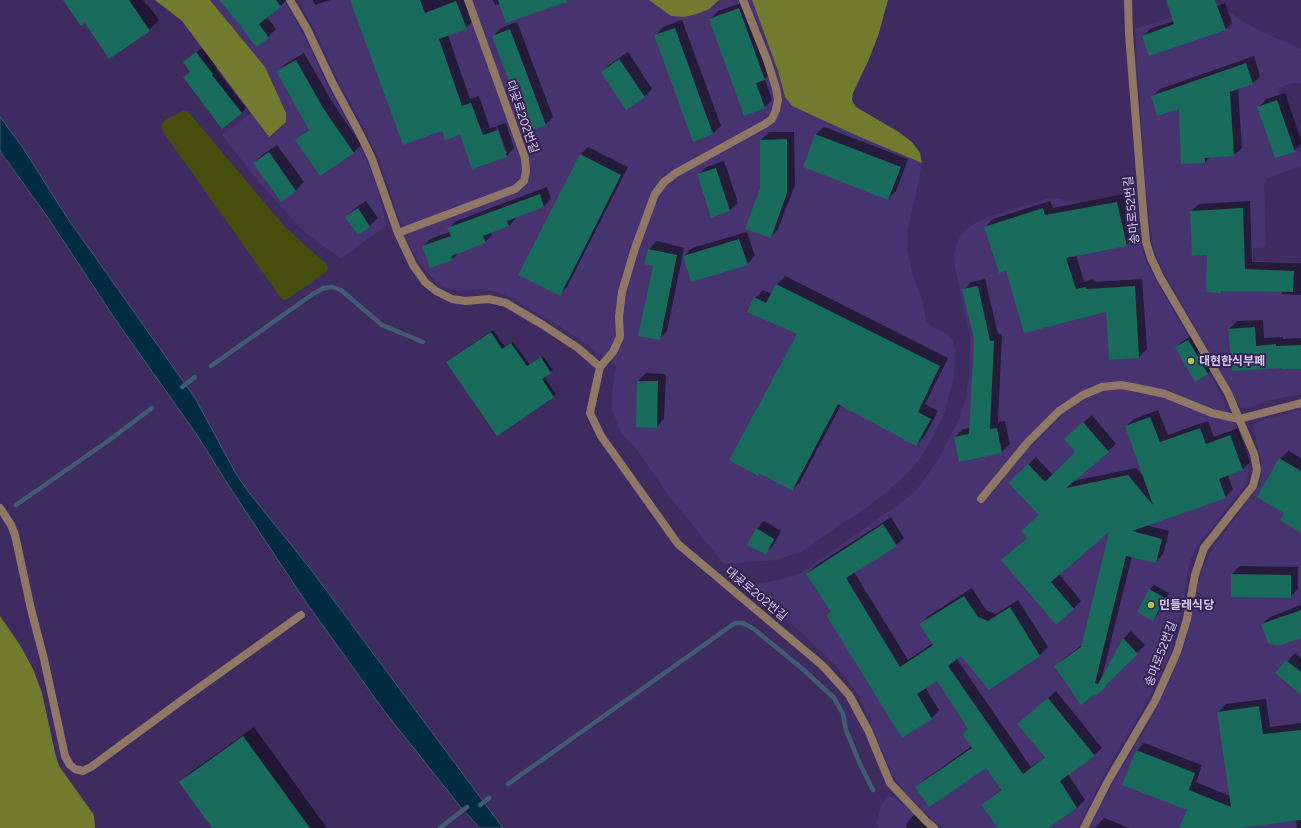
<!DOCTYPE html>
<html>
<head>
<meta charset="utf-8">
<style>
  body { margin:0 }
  canvas { display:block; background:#3e2c61 }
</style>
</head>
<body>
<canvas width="1301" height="828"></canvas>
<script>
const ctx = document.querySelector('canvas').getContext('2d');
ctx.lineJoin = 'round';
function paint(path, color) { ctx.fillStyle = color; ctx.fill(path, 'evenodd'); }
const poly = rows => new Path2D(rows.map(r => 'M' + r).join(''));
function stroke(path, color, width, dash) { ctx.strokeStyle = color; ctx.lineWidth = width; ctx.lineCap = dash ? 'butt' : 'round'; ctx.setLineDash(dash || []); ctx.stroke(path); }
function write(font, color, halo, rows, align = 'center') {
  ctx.font = font + ' Figtree,"Noto Sans KR",sans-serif'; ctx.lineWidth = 4; ctx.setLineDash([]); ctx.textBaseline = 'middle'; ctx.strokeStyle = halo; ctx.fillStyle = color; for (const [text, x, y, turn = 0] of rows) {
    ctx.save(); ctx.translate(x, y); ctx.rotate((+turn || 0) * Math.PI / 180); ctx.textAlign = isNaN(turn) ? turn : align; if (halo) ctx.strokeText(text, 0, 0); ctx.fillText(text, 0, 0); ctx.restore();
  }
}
const built = poly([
  [210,0,284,0,305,37,327,85,359,144,376,184,387,225,341,258,320,244,299,227,252,173,222,135,251,113,269,137,265,67],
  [298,0,649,0,671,16,709,9,719,0,752,0,778,71,785,97,792,106,860,137,922,163,915,198,907,233,907,248,912,273,922,299,926,320,932,327,947,334,953,341,955,350,954,377,943,416,930,443,919,460,907,473,888,491,862,511,839,525,801,552,775,560,724,564,669,496,635,447,622,434,617,423,612,408,612,393,616,365,561,327,509,297,496,291,483,289,462,291,449,289,437,283,423,268,410,246,397,214,381,163,363,125,341,87,316,33],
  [1216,2,1240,20,1260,31,1301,49,1301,83,1292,83,1277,88,1301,157,1301,166,1268,178,1264,184,1266,247,1253,248,1253,261,1301,262,1301,394,1271,400,1246,408,1240,407,1163,271,1154,249,1150,227,1144,166,1135,29],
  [1123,196,1135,197,1141,247,1146,262,1214,382,1226,406,1248,459,1249,471,1247,481,1239,493,1198,545,1190,561,1178,627,1168,658,1148,700,1110,764,1077,828,943,828,929,817,904,791,893,776,858,695,844,675,830,660,793,625,767,606,758,595,757,584,783,579,801,573,909,497,919,487,938,460,961,415,966,397,969,377,970,336,955,267,954,252,960,237,966,230,975,223,987,217,1046,199,1055,198,1082,203],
  [1301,410,1301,828,1089,828,1093,819,1125,762,1156,710,1172,676,1184,647,1194,607,1198,583,1205,563,1212,549,1258,487,1261,474,1261,462,1257,442,1252,429,1256,423,1265,419],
  [888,797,892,797,897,800,909,809,927,828,878,828,877,822,881,806,884,801]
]);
const green = poly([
  [183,111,187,111,205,132,285,227,326,264,328,267,327,271,289,298,284,300,281,298,166,136,162,129,162,124,165,120]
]);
const forest = poly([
  [155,0,210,0,265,67,286,113,286,122,269,137,182,21],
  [649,0,719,0,709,9,697,14,684,17,671,16],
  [752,0,888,0,878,36,869,59,853,93,852,100,856,107,897,131,912,142,920,153,922,163,860,137,792,106,785,97,778,71],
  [0,616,20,645,33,669,42,693,55,753,59,766,94,815,95,828,0,828]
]);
const water = poly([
  [0,117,23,148,66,216,195,398,236,474,250,494,309,567,503,828,480,828,459,805,385,712,306,602,229,486,197,435,113,316,49,219,0,151,0,117]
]);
const shadow = poly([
  [64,0,143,0,147,5,148,5,159,20,149,30,85,21],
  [221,0,287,0,267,17,276,29,268,37,256,46],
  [313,0,330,0,315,5],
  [351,0,467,0,474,20,466,28,448,35,470,99,479,96,490,128,496,127,505,153,507,153,497,126,506,123,514,148,507,156,461,133,443,130],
  [493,0,565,0,500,4,495,5],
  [1168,0,1203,0,1207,10,1225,3,1232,23,1226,29,1143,36,1150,29,1174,21],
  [747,1,772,72,765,79,772,100,764,108,710,19,718,11],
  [682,20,721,126,713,133,656,35,663,27],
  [517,22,553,117,545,125,493,36,501,28],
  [202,48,217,68,216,69,246,108,241,113,184,77,191,71,184,62],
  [628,52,652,89,645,96,602,72,610,64],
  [304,53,331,100,361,145,353,153,296,140,310,129,277,72,285,64],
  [1254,56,1260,76,1252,84,1238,88,1242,148,1234,155,1210,157,1205,162,1180,108,1152,96,1160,89],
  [1285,93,1301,140,1301,144,1294,151,1259,107,1266,99],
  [824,127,908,159,896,191,888,199,816,134],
  [769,132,794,132,795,185,778,229,771,237,761,188,761,140],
  [277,145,304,182,296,190,281,201,254,163,262,155],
  [588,147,628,167,567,287,559,295,580,155],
  [724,161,738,203,730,211,712,216,698,175,706,167],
  [547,187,551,199,544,206,515,217,516,218,509,226,491,232,492,235,485,242,459,252,452,260,423,246,430,239,450,232,449,228,456,221],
  [1125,194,1134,237,1126,245,1076,255,1084,282,1093,279,1094,282,1142,279,1147,349,1139,357,1107,310,1007,270,985,227,993,219,1050,201,1053,208],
  [366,201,378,218,370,226,358,234,347,217,354,209],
  [1250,201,1252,262,1301,263,1301,295,1282,294,1282,291,1223,290,1221,292,1208,254,1191,211,1199,204],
  [747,232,755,256,747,264,684,256,692,248],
  [657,241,684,248,667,331,659,339,654,265,649,249],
  [785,276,948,358,925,404,938,411,924,437,916,445,841,405,800,482,792,490,798,334,755,298,763,290,772,294,777,284],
  [985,279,998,334,1002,334,998,422,1005,421,1010,444,1002,452,955,437,963,429,971,428,975,339,963,290,971,282],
  [1263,320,1264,338,1283,337,1283,339,1301,338,1301,368,1282,368,1229,329,1237,321],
  [493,330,505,347,513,342,530,365,543,356,553,370,544,377,556,394,497,435,449,360],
  [1193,335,1212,368,1207,374,1176,347,1181,342],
  [646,373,666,374,664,419,656,427,638,381],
  [1158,410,1168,435,1208,421,1214,437,1238,428,1250,462,1242,470,1228,475,1233,490,1225,497,1146,525,1169,531,1163,554,1156,562,1132,556,1102,677,1123,639,1131,631,1145,645,1095,695,1055,666,1063,659,1082,645,1110,529,1059,574,1081,601,1074,608,1002,560,1028,537,1040,515,1017,475,1036,457,1053,475,1076,452,1065,439,1092,415,1116,444,1073,481,1136,468,1144,477,1126,426,1134,419],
  [1288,451,1301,458,1301,528,1286,512,1280,459],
  [891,517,904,538,896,545,854,572,908,660,933,643,921,624,928,616,972,588,986,610,996,614,1018,600,1048,647,1040,655,990,689,961,654,956,658,1031,767,1046,756,1019,724,1056,691,1102,748,1094,755,1068,774,1085,800,1077,808,1046,828,1000,828,982,805,1001,789,986,766,917,787,924,780,972,746,969,728,937,680,925,687,939,710,932,718,902,736,832,611,807,574,815,566],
  [764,521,781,531,773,546,765,554,756,529],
  [1240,566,1298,567,1298,589,1290,597,1232,574],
  [1154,585,1169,593,1158,614,1153,619,1149,590],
  [1301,605,1301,637,1262,624,1270,617],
  [1295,653,1301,658,1301,694,1277,673],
  [1266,699,1270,727,1301,723,1301,828,1297,828,1296,819,1234,828,1180,828,1188,810,1136,751,1144,743,1202,765,1196,782,1230,796,1218,712,1226,704],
  [254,727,327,828,214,828,181,782,191,772],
  [924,812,930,818,933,828,907,828,906,824,913,816],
  [1104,818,1129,828,1095,828]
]);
const stream = poly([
  [211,366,313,294,324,288,333,287,341,290,382,325,423,342],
  [182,387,195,377],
  [16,505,108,441,152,408],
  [508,784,735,623,743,623,754,629,806,672,834,698,843,714,846,730,860,764,873,790],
  [480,805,489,798],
  [440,828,467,807]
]);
const building = poly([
  [63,0,129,0,150,31,109,59,85,23,81,26],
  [219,0,276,0,281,7,259,24,269,38,256,47,239,24],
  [350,0,420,0,425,13,456,1,467,29,439,39,462,106,471,103,483,135,498,130,507,157,472,169,460,135,445,140,442,131,403,145],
  [498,0,567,0,567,2,506,23],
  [1166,0,1215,0,1226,30,1149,56,1142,36,1174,24],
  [739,8,765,80,756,83,765,108,744,116,709,19],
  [675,28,713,134,693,142,654,35],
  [510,29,546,125,528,132,492,36],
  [196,52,213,74,212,75,242,113,222,129,183,77,190,72,183,62],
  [619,59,645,97,626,110,601,72],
  [296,60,323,108,354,153,320,176,295,140,309,130,276,71],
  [1246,63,1253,84,1230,92,1234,156,1205,158,1205,163,1181,164,1179,109,1157,116,1151,96],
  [1277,100,1295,152,1275,158,1257,107],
  [815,134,901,167,888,200,803,167],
  [787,139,787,193,771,238,745,229,760,188,760,140],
  [269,152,296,191,281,202,253,163],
  [580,154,621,175,560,296,518,275],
  [716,168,730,211,711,218,697,174],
  [540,194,544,207,507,221,509,226,483,236,486,243,451,256,453,260,430,268,422,246,451,236,447,228],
  [1117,202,1127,246,1066,258,1076,289,1086,287,1086,289,1135,286,1139,358,1109,360,1106,312,1024,333,1006,271,999,273,984,227,1043,208,1045,215],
  [358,208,370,227,358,235,345,217],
  [1243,208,1245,269,1294,271,1293,292,1221,291,1221,293,1206,292,1207,255,1192,256,1190,211],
  [739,239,748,265,691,282,683,256],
  [648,249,677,255,660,340,638,336,653,266,644,264],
  [776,284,940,366,918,412,931,419,916,446,838,404,792,491,759,473,758,476,729,460,797,334,747,312,754,297,766,303],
  [978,286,990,341,994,341,990,429,997,428,1002,453,959,462,954,437,969,434,974,339,962,289],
  [1255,327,1256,346,1276,344,1276,346,1301,345,1301,369,1281,369,1281,368,1232,371,1228,329],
  [491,332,502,349,511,343,527,366,541,357,551,373,542,379,554,397,497,436,446,362],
  [1188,340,1208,374,1195,382,1175,347],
  [637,381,658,381,657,428,636,427],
  [1150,417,1160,442,1200,428,1206,444,1230,435,1243,470,1219,479,1226,498,1132,531,1162,539,1156,563,1126,556,1095,683,1098,684,1123,638,1138,654,1105,686,1106,687,1095,696,1094,695,1081,705,1054,666,1081,647,1109,532,1051,582,1074,609,1056,625,1001,560,1027,538,1021,531,1039,515,1008,483,1028,464,1045,482,1075,452,1064,439,1083,422,1109,452,1066,488,1128,475,1153,505,1125,426],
  [1279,458,1301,471,1301,533,1280,520,1284,513,1257,497],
  [883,524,897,546,846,578,900,667,933,645,919,624,964,596,978,617,988,621,1010,607,1040,656,989,690,961,656,948,666,1023,774,1045,757,1017,724,1048,698,1095,756,1060,781,1077,808,1048,828,998,828,981,805,1001,790,986,768,929,807,915,787,972,748,962,734,968,729,937,681,917,694,932,719,902,738,826,615,831,612,806,574],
  [756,528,774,539,766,555,747,545],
  [1231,574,1291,575,1291,598,1231,597],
  [1149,589,1165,598,1153,621,1137,612],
  [1301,610,1301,638,1278,646,1268,643,1261,624],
  [1286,660,1301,672,1301,695,1275,673],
  [1259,706,1263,734,1301,730,1301,820,1241,828,1179,828,1187,810,1122,785,1136,750,1195,773,1189,790,1231,807,1217,712],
  [243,736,310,828,212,828,179,782]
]);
const service = poly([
  [398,233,515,189,524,181,526,171,525,158,468,0],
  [981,499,1028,442,1059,411,1083,395,1102,387,1121,385,1137,388,1165,394,1212,413,1239,419,1301,403]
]);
const minor = poly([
  [290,0,307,29,333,84,361,136,372,159,398,233,413,265,425,282,436,291,452,299,465,301,489,299,506,303,543,325,578,348,600,367,590,413,601,436,678,544,823,666,849,695,868,730,890,783,926,821,934,828],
  [600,367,613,352,620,337,619,317,622,292,635,248,655,194,664,182,676,173,765,124,772,119,776,110,778,100,776,88,767,60,743,0],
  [0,508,11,525,15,535,31,609,44,659,65,756,70,765,75,769,83,771,91,767,189,695,301,615],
  [1084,828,1108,781,1155,701,1177,652,1187,619,1195,575,1204,548,1253,486,1257,470,1254,454,1228,393,1160,277,1151,258,1146,242,1143,210,1129,34,1128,0]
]);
const markers = [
  [1191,361,4,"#b2c34c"],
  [1151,605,4,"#b2c34c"]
];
const streetNames = [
  ["대곶로202번길",522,117,71],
  ["송마로52번길",1132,210,-96],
  ["대곶로202번길",756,594,40],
  ["송마로52번길",1161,654,-69]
];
const poiNames = [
  ["대현한식부페",1199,361],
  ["민들레식당",1159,605]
];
paint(built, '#47336f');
paint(green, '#464e0e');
paint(forest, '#717b30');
paint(water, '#002b41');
stroke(water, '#405b74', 1);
paint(shadow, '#0007');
stroke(stream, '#405b74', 4.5);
paint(building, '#196b5c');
stroke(service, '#907665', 8);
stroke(minor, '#907665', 8);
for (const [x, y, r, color] of markers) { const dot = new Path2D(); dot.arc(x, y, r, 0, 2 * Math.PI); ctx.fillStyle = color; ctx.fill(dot); stroke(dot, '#342255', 1.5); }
write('12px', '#d4ccec', '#342255', streetNames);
write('bold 12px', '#d4ccec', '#342255', poiNames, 'left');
</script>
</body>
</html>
